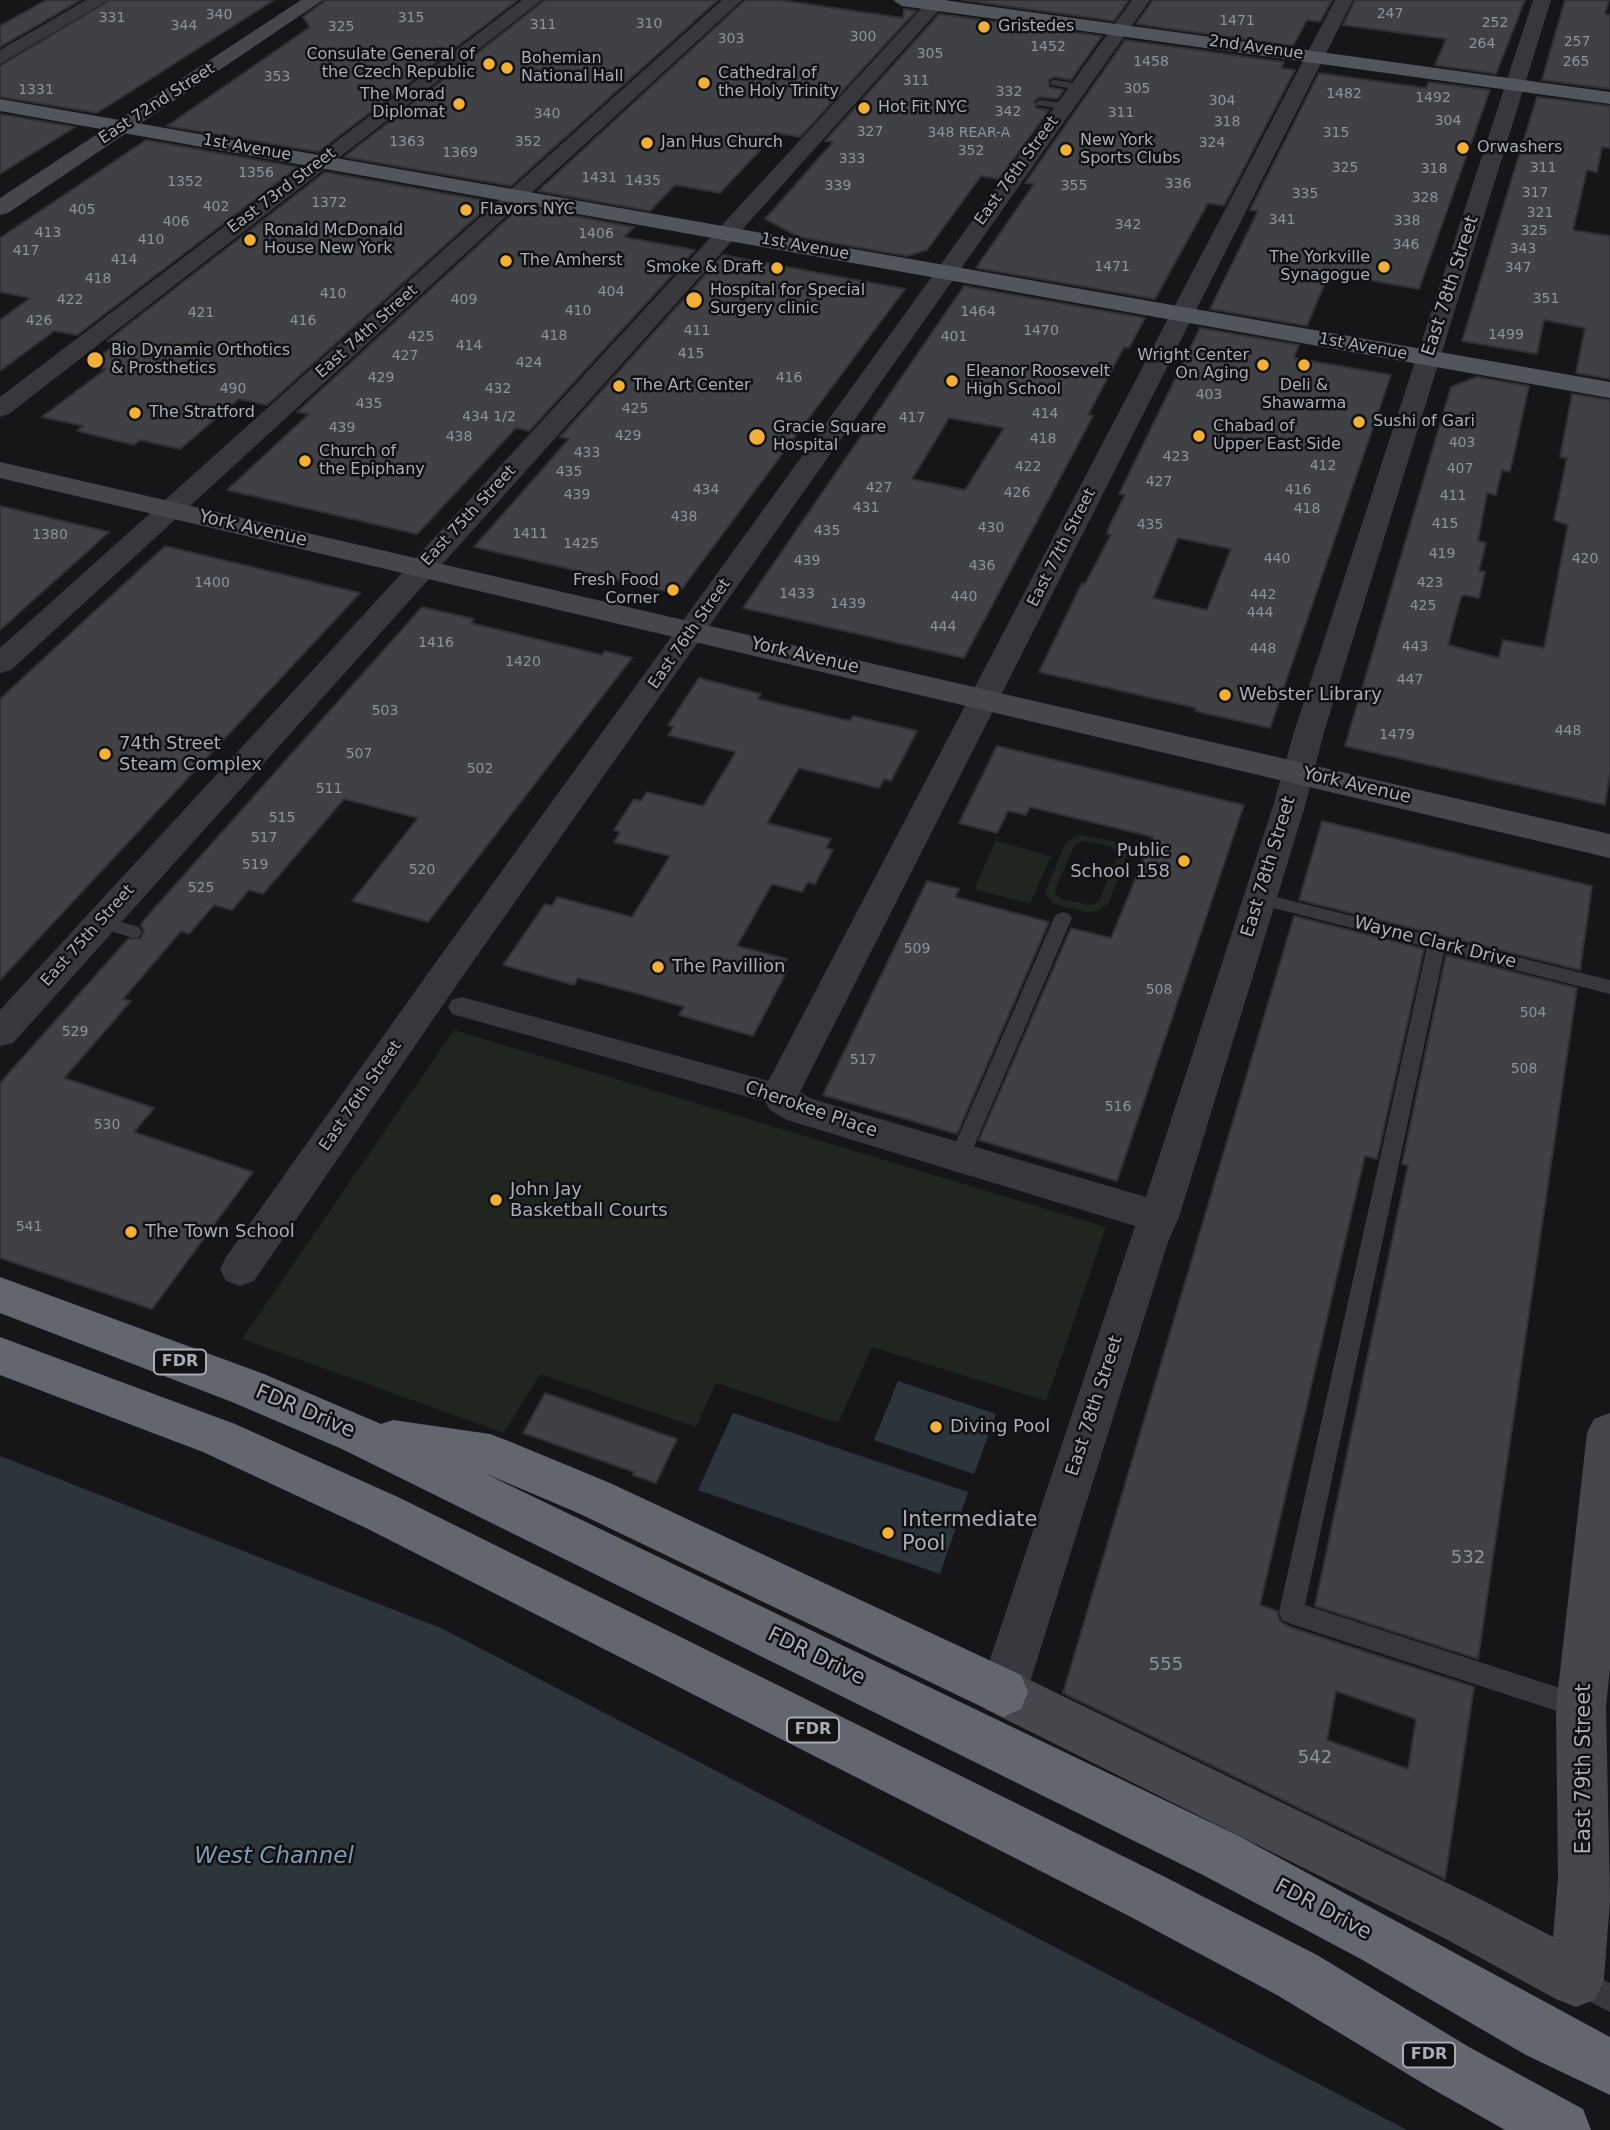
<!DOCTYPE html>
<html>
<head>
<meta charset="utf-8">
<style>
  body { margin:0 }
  canvas { display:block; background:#161618 }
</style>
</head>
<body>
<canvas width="1610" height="2130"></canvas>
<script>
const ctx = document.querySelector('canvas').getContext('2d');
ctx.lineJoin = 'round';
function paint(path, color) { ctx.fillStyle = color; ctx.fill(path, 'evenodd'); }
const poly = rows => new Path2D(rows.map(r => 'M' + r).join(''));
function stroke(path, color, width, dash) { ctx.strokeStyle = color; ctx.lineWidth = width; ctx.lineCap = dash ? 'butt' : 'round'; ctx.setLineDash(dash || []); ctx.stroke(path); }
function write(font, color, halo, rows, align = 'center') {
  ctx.font = font + ' "DejaVu Sans",sans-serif'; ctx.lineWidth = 5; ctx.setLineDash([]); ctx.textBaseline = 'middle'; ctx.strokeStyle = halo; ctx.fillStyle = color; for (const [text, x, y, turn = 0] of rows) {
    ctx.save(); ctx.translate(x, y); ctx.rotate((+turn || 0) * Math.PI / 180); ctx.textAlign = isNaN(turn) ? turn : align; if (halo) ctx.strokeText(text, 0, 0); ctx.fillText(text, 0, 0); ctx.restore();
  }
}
const green = poly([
  [1079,835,1114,841,1127,854,1108,904,1096,911,1086,912,1058,905,1052,902,1045,892,1066,842],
  [1087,841,1112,847,1118,855,1099,901,1091,905,1061,899,1054,892,1075,844],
  [996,841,1051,856,1030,904,974,889],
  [454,1030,1106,1227,1046,1401,872,1347,838,1423,716,1383,696,1427,540,1374,504,1433,242,1339]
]);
const water = poly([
  [898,1381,996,1414,974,1474,874,1440],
  [733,1413,968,1492,940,1574,698,1490],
  [0,1456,443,1629,1407,2130,0,2130]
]);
const building = poly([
  [46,0,81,0,0,47,0,26,46,0],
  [110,0,274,0,97,113,0,97,0,66,110,0],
  [326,0,518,0,318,152,167,126,310,27,303,17,326,0],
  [545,0,718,0,511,186,344,157,545,0],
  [745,0,780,0,903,18,904,9,916,11,800,137,776,133,720,193,675,185,650,211,538,191,745,0],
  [962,0,1129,0,1114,21,962,0],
  [1153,0,1332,0,1320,22,1307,20,1293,46,1136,24,1153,0],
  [1355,0,1525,0,1496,74,1435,65,1446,39,1343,25,1355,0],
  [1565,0,1609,0,1605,14,1610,15,1610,89,1542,80,1565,0],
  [939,14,1102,36,1071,80,1055,77,1049,79,1049,87,1064,90,1057,99,1040,97,1034,101,1036,108,1049,110,999,179,981,176,927,250,907,256,799,237,765,219,833,142,825,141,939,14],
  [1125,40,1284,62,1281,68,1295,70,1224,206,1208,203,1155,299,976,268,1034,184,1025,183,1125,40],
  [1319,73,1426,88,1429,82,1490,90,1419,289,1329,273,1307,326,1210,309,1258,211,1250,210,1319,73],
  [1537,97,1610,106,1610,148,1602,147,1597,172,1587,170,1573,230,1610,236,1610,379,1576,373,1585,328,1544,320,1537,354,1462,341,1537,97],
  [0,114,75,127,0,174,0,114],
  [146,140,298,167,77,335,54,331,0,371,0,320,30,298,0,292,0,238,146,140],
  [325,172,493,202,267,405,239,399,180,449,140,440,134,445,77,431,83,426,42,417,106,369,89,365,117,343,107,341,325,172],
  [521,206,634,227,624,237,695,250,529,431,516,428,417,534,227,490,309,414,297,412,521,206],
  [723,255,905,289,678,594,474,547,569,439,560,437,723,255],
  [964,286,1145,318,1129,348,1124,347,1088,415,1093,416,964,658,743,608,964,286],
  [949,418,1004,428,965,490,912,479,949,418],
  [1200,328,1299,345,1294,358,1391,375,1270,728,1195,711,1196,708,1039,672,1082,583,1085,584,1111,535,1107,534,1109,527,1125,495,1119,494,1200,328],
  [1178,538,1231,549,1207,610,1153,598,1178,538],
  [1477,377,1529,386,1510,472,1502,470,1496,495,1487,493,1478,541,1486,543,1479,571,1485,572,1479,598,1465,595,1461,597,1448,645,1499,658,1503,640,1544,648,1568,525,1554,520,1567,458,1560,457,1572,394,1610,400,1610,772,1605,805,1345,746,1451,387,1477,377],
  [0,506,109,532,0,630,0,506],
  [165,546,360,593,0,980,0,699,165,546],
  [422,607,474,619,471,623,602,655,605,651,632,658,428,922,352,901,418,818,344,799,263,894,249,890,232,910,214,905,189,934,181,931,123,999,131,1001,64,1078,154,1108,134,1132,253,1172,152,1309,0,1258,0,1083,128,939,141,938,144,931,141,925,144,920,422,607],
  [699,678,761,694,758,699,850,721,853,716,917,731,891,781,884,779,879,788,799,768,767,823,831,839,826,848,833,850,815,884,808,882,802,892,772,884,737,946,787,959,781,970,787,971,753,1036,679,1015,684,1007,643,995,578,978,574,985,503,965,545,904,552,906,557,897,632,917,670,856,614,842,620,832,614,830,634,799,641,801,647,792,703,806,736,752,668,735,674,727,668,725,699,678],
  [997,746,1244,805,1117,1181,979,1140,1071,928,1111,938,1153,837,1030,807,1026,815,1008,811,997,833,959,823,997,746],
  [1322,821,1592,886,1580,970,1299,900,1322,821],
  [927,881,959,889,955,897,1049,922,957,1134,823,1095,927,881],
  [1294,916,1424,949,1377,1159,1365,1156,1260,1605,1277,1611,1280,1621,1290,1627,1474,1687,1445,1879,1063,1693,1294,916],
  [1336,1691,1416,1719,1408,1769,1327,1740,1336,1691],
  [1446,955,1577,988,1478,1659,1315,1606,1408,1165,1402,1164,1446,955],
  [545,1393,677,1439,656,1483,633,1475,634,1472,523,1433,545,1393]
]);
const service = poly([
  [1055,80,1079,84,1084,87,1079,90,1051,85,1051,81,1055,80],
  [1040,100,1064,103,1069,106,1064,109,1036,105,1035,103,1040,100],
  [1260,893,1610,980,1610,994,1444,952,1305,1605,1590,1698,1594,1707,1590,1716,1581,1719,1291,1624,1282,1620,1279,1612,1427,947,1254,903,1251,899,1260,893],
  [1063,912,1069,914,1072,918,969,1158,966,1164,959,1166,952,1164,949,1158,1054,918,1057,914,1063,912],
  [101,916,139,927,142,932,139,937,133,938,95,926,92,922,95,918,101,916],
  [1577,1966,1610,1983,1610,2012,1567,1990,1563,1980,1567,1970,1577,1966]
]);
const pedestrian = poly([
  [462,997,780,1084,790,1087,794,1095,790,1103,780,1106,452,1014,448,1007,452,1000,462,997]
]);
const minor = poly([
  [86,0,108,0,0,64,0,50,86,0],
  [522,0,542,0,9,414,0,417,0,397,522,0],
  [722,0,742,0,11,670,0,673,0,648,722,0],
  [929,0,948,0,13,1043,0,1046,0,1010,929,0],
  [1132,0,1150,0,460,980,254,1281,240,1286,226,1281,220,1269,226,1257,436,962,1132,0],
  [1335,0,1353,0,800,1092,812,1099,1146,1197,1273,806,1294,732,1533,0,1551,0,1324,732,1305,806,1179,1217,1168,1242,1027,1692,1020,1709,1003,1715,986,1709,979,1692,1135,1226,787,1120,770,1110,761,1095,1335,0]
]);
const secondary = poly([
  [301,0,323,0,8,213,0,215,0,198,301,0],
  [0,462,1610,834,1610,858,0,478,0,462],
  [1610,1413,1610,1667,1606,1707,1610,1900,1604,1979,1596,1999,1576,2007,1556,1999,1444,1938,985,1709,978,1692,985,1675,1003,1667,1482,1900,1553,1937,1558,1879,1556,1707,1587,1433,1594,1419,1610,1413]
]);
const primary = poly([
  [893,0,943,0,1610,92,1610,104,902,6,893,0],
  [0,99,1610,382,1610,398,0,111,0,99]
]);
const motorway = poly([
  [0,1277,264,1374,381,1424,393,1420,490,1434,506,1440,610,1483,1021,1675,1028,1692,1021,1709,1003,1717,578,1513,484,1473,1239,1836,1610,2037,1610,2095,1526,2055,1359,1958,1201,1874,342,1449,232,1402,0,1313,0,1277],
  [0,1337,235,1424,400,1498,1167,1878,1317,1955,1469,2047,1583,2109,1591,2130,1505,2130,1429,2087,1277,1995,1129,1916,366,1528,203,1452,0,1375,0,1337]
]);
const markers = [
  [984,27,7,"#f2b134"],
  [489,64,7,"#f2b134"],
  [507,68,7,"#f2b134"],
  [704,83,7,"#f2b134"],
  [459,104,7,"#f2b134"],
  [864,108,7,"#f2b134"],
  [647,143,7,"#f2b134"],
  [1463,148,7,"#f2b134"],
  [1066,150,7,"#f2b134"],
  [466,210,7,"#f2b134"],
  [250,240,7,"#f2b134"],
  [506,261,7,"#f2b134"],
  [1384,267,7,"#f2b134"],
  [777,268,7,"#f2b134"],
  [694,300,9,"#f2b134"],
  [95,360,9,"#f2b134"],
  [1263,365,7,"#f2b134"],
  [1304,365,7,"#f2b134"],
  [952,381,7,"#f2b134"],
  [619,386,7,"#f2b134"],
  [135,413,7,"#f2b134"],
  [1359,422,7,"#f2b134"],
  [1199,436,7,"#f2b134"],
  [757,437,9,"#f2b134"],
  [305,461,7,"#f2b134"],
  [673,590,7,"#f2b134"],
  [1225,695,7,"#f2b134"],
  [105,754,7,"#f2b134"],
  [1184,861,7,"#f2b134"],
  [658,967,7,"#f2b134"],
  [496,1200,7,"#f2b134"],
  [131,1232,7,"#f2b134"],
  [936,1427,7,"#f2b134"],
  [888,1533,7,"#f2b134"]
];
const numberNames = [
  ["247",1390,14],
  ["340",219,15],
  ["331",112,18],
  ["315",411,18],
  ["1471",1237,21],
  ["252",1495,23],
  ["310",649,24],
  ["311",543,25],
  ["344",184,26],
  ["325",341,27],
  ["300",863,37],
  ["303",731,39],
  ["257",1577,42],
  ["264",1482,44],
  ["1452",1048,47],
  ["305",930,54],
  ["1458",1151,62],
  ["265",1576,62],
  ["353",277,77],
  ["311",916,81],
  ["305",1137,89],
  ["1331",36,90],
  ["332",1009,92],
  ["1482",1344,94],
  ["1492",1433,98],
  ["304",1222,101],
  ["342",1008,112],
  ["311",1121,113],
  ["340",547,114],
  ["304",1448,121],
  ["318",1227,122],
  ["327",870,132],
  ["348 REAR-A",969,133],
  ["315",1336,133],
  ["1363",407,142],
  ["352",528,142],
  ["324",1212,143],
  ["352",971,151],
  ["1369",460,153],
  ["333",852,159],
  ["325",1345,168],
  ["311",1543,168],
  ["318",1434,169],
  ["1356",256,173],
  ["1431",599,178],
  ["1435",643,181],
  ["1352",185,182],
  ["336",1178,184],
  ["339",838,186],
  ["355",1074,186],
  ["317",1535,193],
  ["335",1305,194],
  ["328",1425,198],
  ["1372",329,203],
  ["402",216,207],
  ["405",82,210],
  ["321",1540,213],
  ["341",1282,220],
  ["338",1407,221],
  ["406",176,222],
  ["342",1128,225],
  ["325",1534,231],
  ["413",48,233],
  ["1406",596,234],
  ["410",151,240],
  ["346",1406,245],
  ["343",1523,249],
  ["417",26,251],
  ["414",124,260],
  ["1471",1112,267],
  ["347",1518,268],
  ["418",98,279],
  ["404",611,292],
  ["410",333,294],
  ["351",1546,299],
  ["422",70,300],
  ["409",464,300],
  ["410",578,311],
  ["1464",978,312],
  ["421",201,313],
  ["426",39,321],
  ["416",303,321],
  ["411",697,331],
  ["1470",1041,331],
  ["1499",1506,335],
  ["418",554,336],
  ["425",421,337],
  ["401",954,337],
  ["414",469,346],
  ["415",691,354],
  ["427",405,356],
  ["424",529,363],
  ["429",381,378],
  ["416",789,378],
  ["490",233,389],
  ["432",498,389],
  ["403",1209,395],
  ["435",369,404],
  ["425",635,409],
  ["414",1045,414],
  ["434 1/2",489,417],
  ["417",912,418],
  ["439",342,428],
  ["429",628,436],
  ["438",459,437],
  ["418",1043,439],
  ["403",1462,443],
  ["433",587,453],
  ["423",1176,457],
  ["412",1323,466],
  ["422",1028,467],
  ["407",1460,469],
  ["435",569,472],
  ["427",1159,482],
  ["427",879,488],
  ["434",706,490],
  ["416",1298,490],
  ["426",1017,493],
  ["439",577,495],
  ["411",1453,496],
  ["431",866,508],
  ["418",1307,509],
  ["438",684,517],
  ["415",1445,524],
  ["435",1150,525],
  ["430",991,528],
  ["435",827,531],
  ["1411",530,534],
  ["1380",50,535],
  ["1425",581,544],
  ["419",1442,554],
  ["440",1277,559],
  ["420",1585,559],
  ["439",807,561],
  ["436",982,566],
  ["1400",212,583],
  ["423",1430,583],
  ["1433",797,594],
  ["442",1263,595],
  ["440",964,597],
  ["1439",848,604],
  ["425",1423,606],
  ["444",1260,613],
  ["444",943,627],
  ["1416",436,643],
  ["443",1415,647],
  ["448",1263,649],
  ["1420",523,662],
  ["447",1410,680],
  ["503",385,711],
  ["448",1568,731],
  ["1479",1397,735],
  ["507",359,754],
  ["502",480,769],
  ["511",329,789],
  ["515",282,818],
  ["517",264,838],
  ["519",255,865],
  ["520",422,870],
  ["525",201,888],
  ["509",917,949],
  ["508",1159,990],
  ["504",1533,1013],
  ["529",75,1032],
  ["517",863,1060],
  ["508",1524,1069],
  ["516",1118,1107],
  ["530",107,1125],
  ["541",29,1227]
];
const farPoinames = [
  ["Gristedes",998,27],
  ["Consulate General of",475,55,"right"],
  ["the Czech Republic",475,73,"right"],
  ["Bohemian",521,59],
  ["National Hall",521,77],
  ["Cathedral of",718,74],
  ["the Holy Trinity",718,92],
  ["The Morad",445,95,"right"],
  ["Diplomat",445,113,"right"],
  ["Hot Fit NYC",878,108],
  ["New York",1080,141],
  ["Sports Clubs",1080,159],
  ["Jan Hus Church",661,143],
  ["Orwashers",1477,148],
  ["Flavors NYC",480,210],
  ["Ronald McDonald",264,231],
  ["House New York",264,249],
  ["The Yorkville",1370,258,"right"],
  ["Synagogue",1370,276,"right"],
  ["The Amherst",520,261],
  ["Smoke & Draft",763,268,"right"],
  ["Hospital for Special",710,291],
  ["Surgery clinic",710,309],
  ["Bio Dynamic Orthotics",111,351],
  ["& Prosthetics",111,369],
  ["Wright Center",1249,356,"right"],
  ["On Aging",1249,374,"right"],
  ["Eleanor Roosevelt",966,372],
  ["High School",966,390],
  ["The Art Center",633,386],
  ["Deli &",1304,386,"center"],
  ["Shawarma",1304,404,"center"],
  ["The Stratford",149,413],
  ["Sushi of Gari",1373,422],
  ["Chabad of",1213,427],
  ["Upper East Side",1213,445],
  ["Gracie Square",773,428],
  ["Hospital",773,446],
  ["Church of",319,452],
  ["the Epiphany",319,470],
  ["Fresh Food",659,581,"right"],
  ["Corner",659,599,"right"]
];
const farStreetnames = [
  ["2nd Avenue",1256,48,8],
  ["East 72nd Street",157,104,-33],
  ["1st Avenue",247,148,10],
  ["East 76th Street",1017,171,-54],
  ["East 73rd Street",282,191,-37],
  ["1st Avenue",805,247,10],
  ["East 74th Street",367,332,-42],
  ["1st Avenue",1363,347,10],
  ["East 75th Street",469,516,-47],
  ["East 77th Street",1062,548,-63],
  ["East 76th Street",690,634,-55],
  ["East 75th Street",88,936,-48],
  ["East 76th Street",361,1096,-55]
];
const shields = [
  [180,1362,52],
  [813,1730,52],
  [1429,2055,52]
];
const shieldNames = [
  ["FDR",180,1362],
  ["FDR",813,1730],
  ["FDR",1429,2055]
];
const streetNames = [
  ["East 78th Street",1451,286,-72],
  ["York Avenue",253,529,13],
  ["York Avenue",805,656,13],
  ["York Avenue",1357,786,13],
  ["East 78th Street",1269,867,-73],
  ["Wayne Clark Drive",1435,943,14],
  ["Cherokee Place",811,1110,19],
  ["East 78th Street",1095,1406,-72]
];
const poiNames = [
  ["Webster Library",1239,695],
  ["74th Street",119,744],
  ["Steam Complex",119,765],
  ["Public",1170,851,"right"],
  ["School 158",1170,872,"right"],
  ["The Pavillion",672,967],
  ["John Jay",510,1190],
  ["Basketball Courts",510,1211],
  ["The Town School",145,1232],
  ["Diving Pool",950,1427]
];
const nearNumbernames = [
  ["532",1468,1558],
  ["555",1166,1665],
  ["542",1315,1758]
];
const nearStreetnames = [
  ["FDR Drive",305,1412,23],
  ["FDR Drive",816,1657,26],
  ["East 79th Street",1585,1769,-90],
  ["FDR Drive",1323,1910,28]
];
const nearPoinames = [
  ["Intermediate",902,1521],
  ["Pool",902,1545]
];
const nearWaternames = [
  ["West Channel",274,1857]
];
paint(green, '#1e261f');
paint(water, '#2c353c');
paint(building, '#404145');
stroke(building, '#303034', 2);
paint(service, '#37383d');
paint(pedestrian, '#37383d');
paint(minor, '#37383d');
paint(secondary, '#45474d');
paint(primary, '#53555c');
paint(motorway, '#63666e');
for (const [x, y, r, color] of markers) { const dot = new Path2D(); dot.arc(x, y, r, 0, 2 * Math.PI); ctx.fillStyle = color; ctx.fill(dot); stroke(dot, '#111113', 2.5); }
write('14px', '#8e929b', null, numberNames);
write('16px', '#a8adb8', '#111113', farPoinames, 'left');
write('16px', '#a8adb8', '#111113', farStreetnames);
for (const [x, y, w] of shields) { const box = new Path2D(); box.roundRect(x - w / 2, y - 12.5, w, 25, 5); ctx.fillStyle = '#111113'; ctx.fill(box); stroke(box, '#a8adb8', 2); }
write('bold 16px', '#a8adb8', null, shieldNames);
write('18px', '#a8adb8', '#111113', streetNames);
write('18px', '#a8adb8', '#111113', poiNames, 'left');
write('18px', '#8e929b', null, nearNumbernames);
write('21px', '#a8adb8', '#111113', nearStreetnames);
write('21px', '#a8adb8', '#111113', nearPoinames, 'left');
write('italic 23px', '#7f9bb3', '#111113', nearWaternames);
</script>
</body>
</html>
